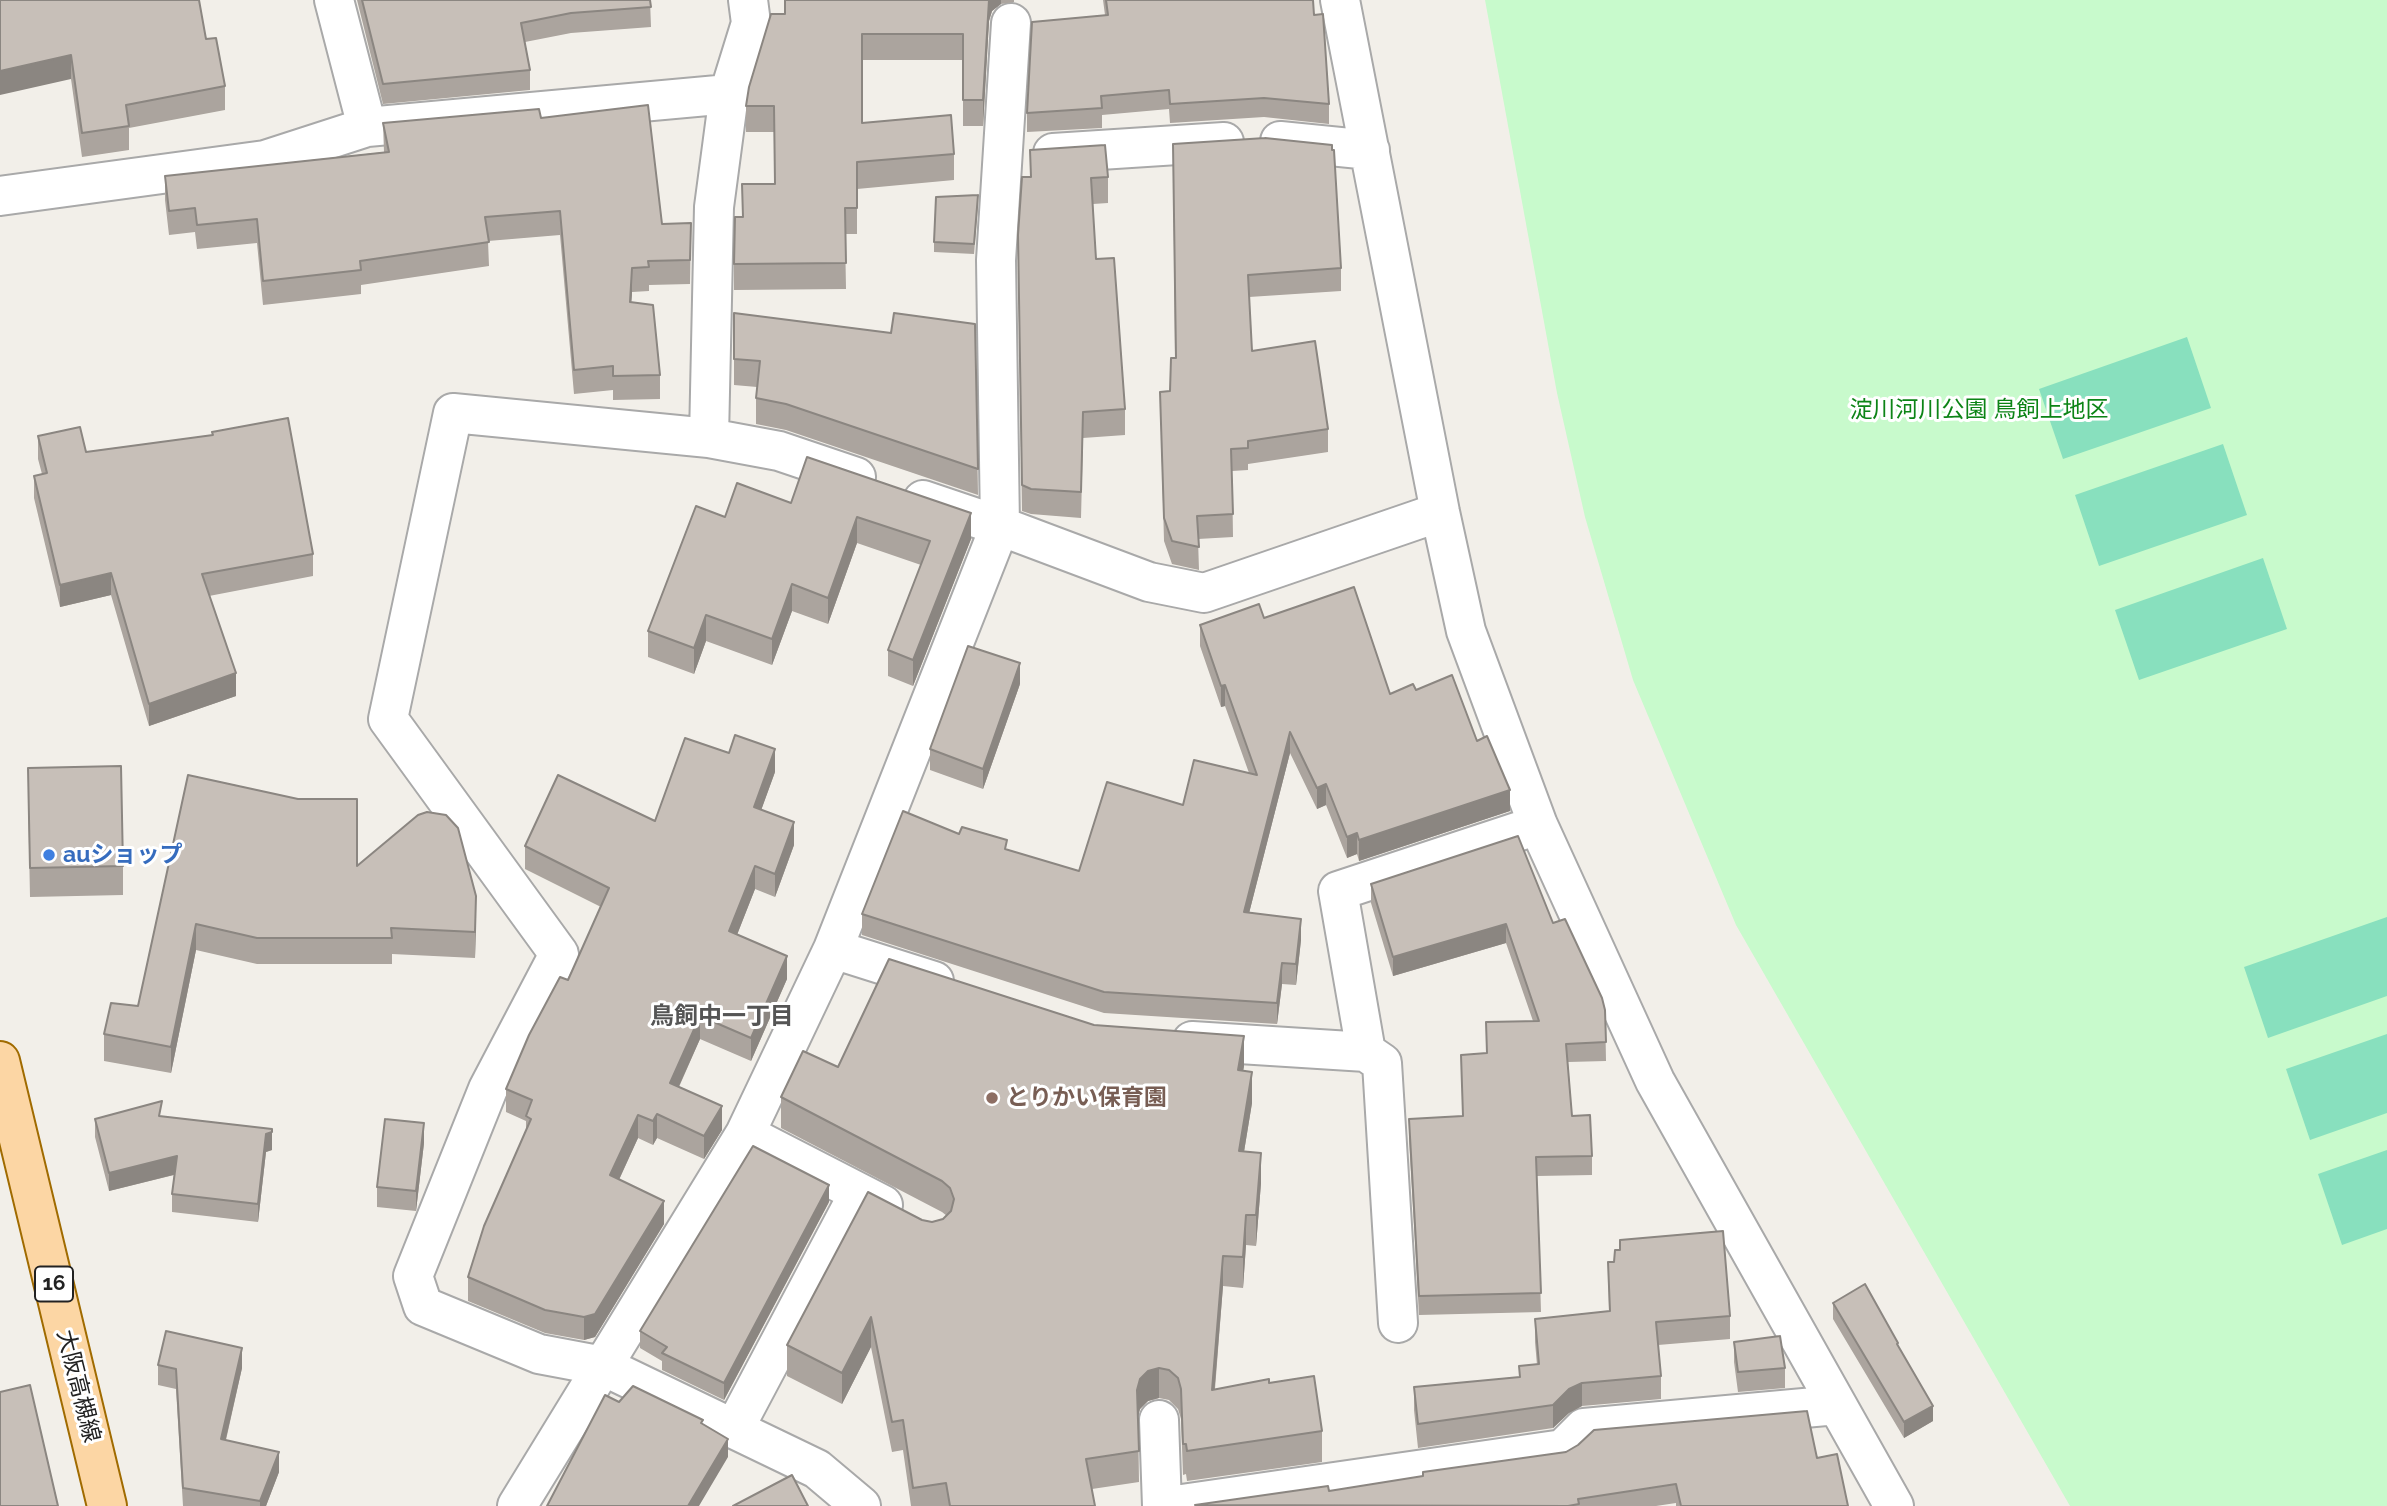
<!DOCTYPE html>
<html>
<head>
<meta charset="utf-8">
<style>
  body { margin:0 }
  canvas { display:block; background:#f2efe9 }
</style>
</head>
<body>
<canvas width="2387" height="1506"></canvas>
<script>
const ctx = document.querySelector('canvas').getContext('2d');
ctx.lineJoin = 'round';
function paint(path, color) { ctx.fillStyle = color; ctx.fill(path, 'evenodd'); }
const poly = rows => new Path2D(rows.map(r => 'M' + r).join(''));
function stroke(path, color, width, dash) { ctx.strokeStyle = color; ctx.lineWidth = width; ctx.lineCap = dash ? 'butt' : 'round'; ctx.setLineDash(dash || []); ctx.stroke(path); }
function write(font, color, halo, rows, align = 'center') {
  ctx.font = font + ' Raleway,"Noto Sans JP",sans-serif'; ctx.lineWidth = 6; ctx.setLineDash([]); ctx.textBaseline = 'middle'; ctx.strokeStyle = halo; ctx.fillStyle = color; for (const [text, x, y, turn = 0] of rows) {
    ctx.save(); ctx.translate(x, y); ctx.rotate((+turn || 0) * Math.PI / 180); ctx.textAlign = isNaN(turn) ? turn : align; if (halo) ctx.strokeText(text, 0, 0); ctx.fillText(text, 0, 0); ctx.restore();
  }
}
const park = poly([
  [1485,0,2387,0,2387,1506,2070,1506,1736,925,1633,680,1585,517,1557,393]
]);
const pitch = poly([
  [2187,337,2211,408,2063,459,2039,389],
  [2223,444,2247,515,2099,566,2075,495],
  [2263,558,2287,629,2139,680,2115,610],
  [2387,917,2387,996,2268,1038,2244,967],
  [2387,1034,2387,1113,2310,1140,2286,1069],
  [2387,1150,2387,1229,2342,1245,2318,1174]
]);
const street = poly([
  [334,0,367,127],
  [748,0,751,23,729,94,714,207,709,438,779,451,856,477],
  [1340,0,1440,512,1466,631,1538,825,1655,1081,1894,1506],
  [1011,23,996,260,1000,526,1149,582,1204,593,1440,512],
  [1280,141,1370,150],
  [1053,153,1224,142],
  [0,196,265,160,367,127,729,94],
  [709,438,453,413,388,719,559,954,488,1089,413,1276,423,1306,539,1354,603,1366,817,1469,861,1506],
  [833,949,934,981],
  [1192,1041,1366,1052],
  [745,1134,883,1205],
  [1398,1323,1382,1063,1366,1052,1338,891,1538,825],
  [1159,1420,1162,1506],
  [734,1429,859,1193],
  [517,1506,745,1134,833,949,1000,526,923,500],
  [1168,1506,1563,1449,1584,1428,1837,1405]
]);
const primary = poly([
  [0,1061,107,1506]
]);
const wall = poly([
  [0,0,206,39,225,86,225,110,129,128,129,150,82,157,71,79],
  [357,0,650,0,651,27,571,33,525,42,530,70,530,90,383,104],
  [785,0,1014,0,1014,2,1001,4,992,11,989,21,983,126,963,126,963,60,862,60,862,123,954,154,954,180,857,189,857,234,845,234,846,289,734,290,734,264,743,217,775,184,774,132,746,132,746,106,785,14],
  [1103,0,1313,0,1314,15,1329,104,1329,124,1264,117,1170,123,1169,109,1102,115,1102,128,1027,132,1027,113,1105,15],
  [541,118,662,224,691,223,690,284,649,285,649,291,632,292,631,302,660,375,660,399,613,400,613,390,574,394,560,235,488,241,489,266,361,285,361,294,263,305,257,243,197,249,195,232,169,235,165,200,165,176,384,152,383,123],
  [1173,144,1341,268,1341,291,1249,297,1252,351,1328,429,1328,452,1248,464,1248,470,1232,471,1233,537,1198,539,1199,570,1172,564,1164,541,1160,392,1170,391,1175,358],
  [1030,150,1108,177,1108,203,1093,204,1096,259,1125,409,1125,435,1083,438,1081,518,1031,514,1022,511,1018,261,1030,177],
  [978,205,974,254,934,252,934,242],
  [734,313,891,333,975,324,978,495,786,430,756,424,756,398,757,387,734,385],
  [38,436,86,452,313,554,313,576,209,596,236,696,149,726,111,595,60,607,34,498,34,476,42,474,38,459],
  [791,503,971,539,913,686,888,676,888,650,921,565,857,543,828,624,792,611,772,665,706,641,694,674,648,657,648,631,725,517],
  [1264,618,1390,694,1416,690,1477,741,1510,811,1359,861,1357,854,1347,858,1326,805,1317,809,1290,753,1249,913,1301,940,1296,985,1282,984,1277,1024,1104,1013,862,935,862,914,1007,850,1079,871,1183,805,1249,773,1225,706,1221,707,1200,646,1200,625],
  [1020,684,983,789,930,770,930,749],
  [775,772,761,810,794,845,775,897,755,889,737,935,787,979,751,1061,700,1039,679,1087,722,1130,704,1159,657,1138,653,1145,638,1138,619,1180,664,1224,595,1337,584,1340,545,1333,468,1301,468,1277,526,1132,526,1121,506,1112,506,1089,568,980,601,907,525,869,525,846,655,821],
  [188,775,357,866,476,922,475,958,392,954,392,964,257,964,196,950,171,1073,104,1061,104,1034,138,1006],
  [28,797,123,866,123,895,30,897],
  [1371,884,1553,923,1605,1010,1606,1061,1568,1062,1572,1116,1592,1156,1592,1175,1537,1176,1541,1312,1419,1315,1409,1138,1409,1119,1463,1116,1461,1055,1487,1053,1533,1021,1506,943,1393,976,1371,903],
  [1094,1025,1244,1066,1243,1071,1252,1103,1244,1152,1261,1183,1256,1246,1246,1245,1243,1288,1223,1286,1215,1389,1269,1383,1322,1431,1322,1462,1187,1481,1186,1474,1183,1475,1181,1419,1178,1409,1169,1400,1159,1398,1148,1401,1140,1409,1138,1417,1139,1482,1092,1489,1095,1506,911,1506,903,1450,892,1452,871,1347,842,1404,787,1376,787,1345,922,1220,932,1222,943,1219,947,1216,942,1212,781,1128,781,1097,838,1067],
  [162,1116,272,1150,266,1152,258,1222,172,1212,172,1194,174,1175,109,1191,95,1137,95,1119],
  [424,1143,416,1211,377,1207,377,1187],
  [829,1202,724,1400,662,1370,662,1361,640,1348,640,1331],
  [1608,1262,1730,1316,1730,1339,1658,1345,1661,1376,1661,1399,1582,1406,1569,1413,1553,1428,1418,1448,1414,1410,1414,1387,1519,1377,1519,1366,1537,1365,1535,1342,1535,1319,1609,1312],
  [1833,1303,1898,1347,1933,1421,1904,1438,1833,1319],
  [1734,1342,1785,1368,1785,1388,1738,1392,1734,1362],
  [158,1365,242,1368,226,1440,279,1472,266,1506,183,1506,176,1389,158,1385],
  [1817,1458,1848,1506,1676,1506,1676,1503,1656,1506,1195,1506,1329,1491]
]);
const shadedWall = poly([
  [989,0,1001,0,1001,4,992,11,989,21,983,126,983,100],
  [71,55,71,79,0,95,0,71],
  [632,268,632,292,630,326,630,302],
  [971,513,971,539,913,686,913,660],
  [857,517,857,543,828,624,828,598],
  [111,573,111,595,60,607,60,585],
  [792,584,792,611,772,665,772,639],
  [706,615,706,641,694,674,694,648],
  [1020,663,1020,684,983,789,983,769],
  [236,673,236,696,149,726,149,704],
  [1225,685,1225,706,1221,707,1221,686],
  [1290,732,1290,753,1244,933,1244,912],
  [775,749,775,772,754,830,754,807],
  [1326,784,1326,805,1317,809,1317,788],
  [1510,790,1510,811,1359,861,1359,840],
  [794,822,794,845,775,897,775,874],
  [1357,833,1357,854,1347,858,1347,837],
  [755,866,755,889,729,955,729,931],
  [476,896,476,922,475,958,475,932],
  [1301,919,1301,940,1296,985,1296,964],
  [196,924,196,950,171,1073,171,1047],
  [1506,924,1506,943,1393,976,1393,957],
  [787,956,787,979,751,1061,751,1038],
  [1282,963,1282,984,1277,1024,1277,1003],
  [700,1016,700,1039,670,1106,670,1083],
  [1244,1036,1244,1066,1238,1101,1238,1070],
  [1252,1072,1252,1103,1239,1182,1239,1151],
  [722,1106,722,1130,704,1159,704,1136],
  [657,1114,657,1138,653,1145,653,1121],
  [638,1115,638,1138,610,1199,610,1175],
  [424,1123,424,1143,416,1211,416,1191],
  [272,1132,272,1150,266,1152,258,1222,258,1204,266,1134],
  [1261,1153,1261,1183,1256,1246,1256,1215],
  [177,1156,177,1174,109,1191,109,1173],
  [829,1185,829,1202,724,1400,724,1383],
  [664,1201,664,1224,595,1337,584,1340,584,1317],
  [1246,1215,1246,1245,1243,1288,1243,1257],
  [1223,1256,1223,1286,1212,1420,1212,1390],
  [871,1317,871,1347,842,1404,842,1373],
  [242,1348,242,1368,221,1460,221,1439],
  [1159,1368,1159,1398,1148,1401,1140,1409,1137,1420,1137,1390,1140,1379,1148,1371],
  [1582,1383,1582,1406,1569,1413,1553,1428,1553,1405,1569,1389],
  [1933,1406,1933,1421,1904,1438,1904,1422],
  [728,1439,728,1457,699,1506,688,1506],
  [279,1452,279,1472,266,1506,260,1506,260,1501]
]);
const building = poly([
  [0,0,199,0,206,39,216,38,225,86,126,105,129,126,82,133,71,55,0,71,0,0],
  [362,0,650,0,651,7,571,13,521,23,530,70,383,84,362,0],
  [785,0,989,0,983,100,963,100,963,34,862,34,862,123,951,115,954,154,857,162,857,208,845,208,846,263,734,264,735,217,743,217,742,184,775,184,774,106,746,106,749,87,771,14,785,14,785,0],
  [1106,0,1313,0,1314,15,1323,14,1329,104,1264,98,1170,104,1169,90,1101,96,1102,108,1027,113,1032,22,1108,15,1106,0],
  [648,105,662,224,691,223,690,260,648,261,649,267,632,268,630,302,653,305,660,375,613,376,613,366,574,370,560,211,485,217,489,242,360,261,361,270,263,281,257,219,197,225,195,208,169,211,165,176,389,152,383,123,539,109,541,118,648,105],
  [1265,138,1332,145,1332,150,1334,150,1341,268,1248,275,1252,351,1315,341,1328,429,1248,441,1248,448,1231,449,1233,514,1197,516,1199,547,1172,541,1164,518,1160,392,1170,391,1171,358,1176,358,1173,144,1265,138],
  [1105,145,1108,177,1091,178,1096,259,1114,258,1125,409,1083,412,1081,492,1031,489,1022,485,1018,235,1022,177,1031,177,1030,150,1105,145],
  [978,195,974,244,934,242,936,197,978,195],
  [734,313,891,333,894,313,975,324,978,469,786,404,756,398,760,361,734,359,734,313],
  [288,418,313,554,202,574,236,673,149,704,111,573,60,585,34,476,47,473,38,436,80,427,86,452,213,435,212,432,288,418],
  [807,457,971,513,913,660,888,650,930,541,857,517,828,598,792,584,772,639,706,615,694,648,648,631,696,506,725,517,737,483,791,503,807,457],
  [1354,587,1390,694,1413,684,1416,690,1452,675,1477,741,1487,736,1510,790,1359,840,1357,833,1347,837,1326,784,1317,788,1290,732,1244,912,1301,919,1296,964,1282,963,1277,1003,1104,992,862,914,903,811,959,834,962,827,1007,840,1005,849,1079,871,1107,782,1183,805,1194,760,1257,775,1225,685,1221,686,1200,625,1259,604,1264,618,1354,587],
  [968,646,1020,663,983,769,930,749,968,646],
  [735,735,775,749,754,807,794,822,775,874,755,866,729,931,787,956,751,1038,700,1016,670,1083,722,1106,704,1136,657,1114,653,1121,638,1115,610,1175,664,1201,595,1314,584,1317,545,1310,468,1277,484,1226,531,1119,526,1116,532,1100,506,1089,529,1035,560,977,568,980,609,888,525,846,558,775,655,821,685,738,729,753,735,735],
  [121,766,123,866,30,868,28,768,121,766],
  [188,775,298,799,357,799,357,866,418,815,427,812,446,815,458,828,476,896,475,932,391,928,392,938,257,938,196,924,171,1047,104,1034,111,1003,138,1006,188,775],
  [1518,836,1553,923,1565,919,1602,998,1605,1010,1606,1042,1566,1044,1572,1116,1590,1115,1592,1156,1536,1157,1541,1293,1419,1296,1409,1119,1463,1116,1461,1055,1487,1053,1486,1022,1539,1021,1506,924,1393,957,1371,884,1518,836],
  [889,959,1094,1025,1244,1036,1238,1070,1252,1072,1239,1151,1261,1153,1256,1215,1246,1215,1243,1257,1223,1256,1212,1390,1269,1379,1269,1383,1314,1376,1322,1431,1187,1451,1186,1444,1183,1444,1181,1389,1178,1378,1169,1370,1159,1368,1148,1371,1140,1379,1137,1390,1139,1451,1086,1459,1095,1506,950,1506,946,1483,913,1488,903,1420,892,1422,871,1317,842,1373,787,1345,868,1192,922,1220,932,1222,943,1219,951,1211,954,1199,950,1188,942,1181,781,1097,803,1051,838,1067,889,959],
  [162,1101,159,1116,272,1129,272,1132,266,1134,258,1204,172,1194,177,1156,109,1173,95,1119,162,1101],
  [385,1119,424,1123,416,1191,377,1187,385,1119],
  [753,1146,829,1185,724,1383,662,1353,667,1347,640,1331,753,1146],
  [1723,1231,1730,1316,1656,1322,1661,1376,1582,1383,1569,1389,1553,1405,1418,1424,1414,1387,1520,1377,1519,1366,1539,1364,1535,1319,1610,1311,1608,1262,1614,1262,1615,1250,1620,1250,1620,1240,1723,1231],
  [1865,1284,1898,1343,1897,1344,1933,1406,1904,1422,1833,1303,1865,1284],
  [166,1331,242,1348,221,1439,279,1452,260,1501,183,1488,176,1369,158,1365,166,1331],
  [1780,1336,1785,1368,1738,1372,1734,1342,1780,1336],
  [30,1385,58,1506,0,1506,0,1392,30,1385],
  [633,1386,703,1420,701,1423,728,1439,688,1506,547,1506,605,1395,619,1402,633,1386],
  [1807,1411,1817,1458,1837,1454,1848,1506,1681,1506,1676,1484,1578,1499,1579,1504,1568,1506,1195,1505,1328,1486,1329,1491,1423,1476,1423,1472,1566,1452,1578,1445,1594,1430,1807,1411],
  [792,1475,808,1506,733,1506,792,1475]
]);
const markers = [
  [49,855,7,"#3f7fe0"],
  [992,1098,7,"#8d6e63"]
];
const shields = [
  [54,1284,38]
];
const shieldNames = [
  ["16",54,1284]
];
const parkNames = [
  ["淀川河川公園 鳥飼上地区",1979,410]
];
const shopNames = [
  ["auショップ",63,855]
];
const educationNames = [
  ["とりかい保育園",1006,1098]
];
const streetNames = [
  ["大阪高槻線",78,1386,76]
];
const neighbourhoodNames = [
  ["鳥飼中一丁目",722,1017]
];
paint(park, '#c8facc');
paint(pitch, '#88e0be');
stroke(street, '#a9a9a9', 42);
stroke(primary, '#a06b00', 42);
stroke(street, '#fff', 38);
stroke(primary, '#fcd6a4', 38);
paint(wall, '#aba49e');
paint(shadedWall, '#8b8681');
paint(building, '#c7bfb8');
stroke(building, '#8b8681', 2);
for (const [x, y, r, color] of markers) { const dot = new Path2D(); dot.arc(x, y, r, 0, 2 * Math.PI); ctx.fillStyle = color; ctx.fill(dot); stroke(dot, '#fff', 2.5); }
for (const [x, y, w] of shields) { const box = new Path2D(); box.roundRect(x - w / 2, y - 17.5, w, 35, 5); ctx.fillStyle = '#fff'; ctx.fill(box); stroke(box, '#222', 2); }
write('bold 21px', '#222', null, shieldNames);
write('23px', '#0c8416', '#fff', parkNames);
write('bold 23px', '#366cbe', '#fff', shopNames, 'left');
write('bold 23px', '#785e54', '#fff', educationNames, 'left');
write('23px', '#222', '#fff', streetNames);
write('bold 24px', '#555', '#fff', neighbourhoodNames);
</script>
</body>
</html>
